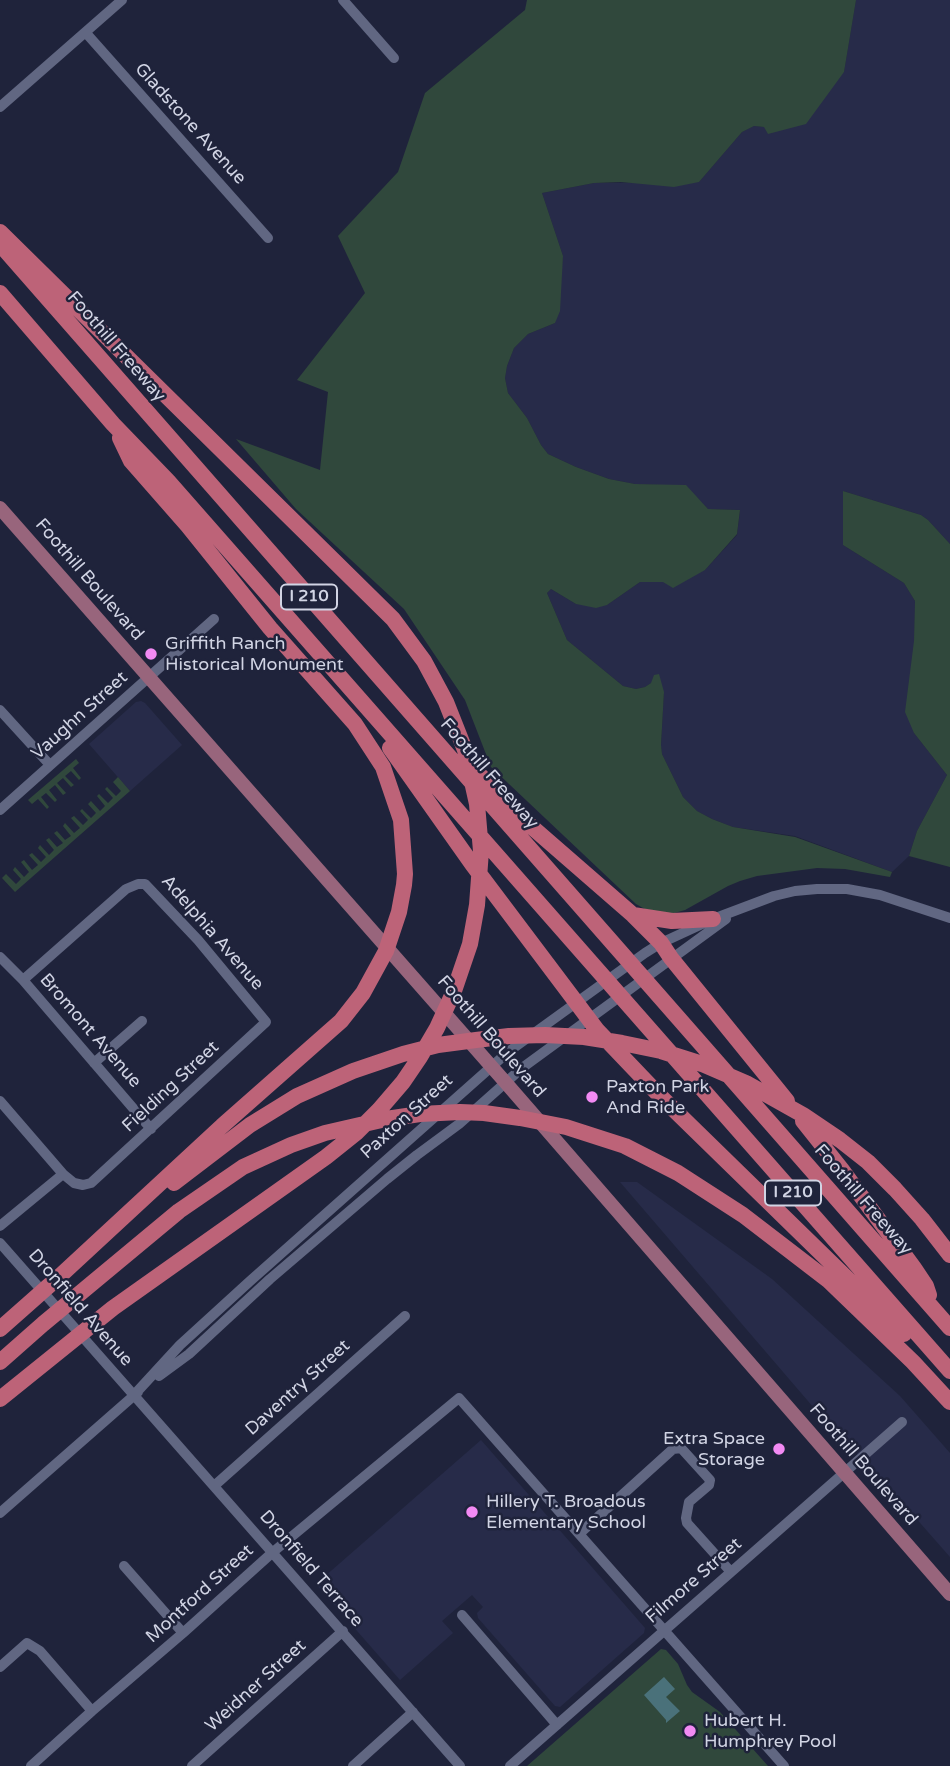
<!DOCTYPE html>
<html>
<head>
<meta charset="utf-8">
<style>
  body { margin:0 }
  canvas { display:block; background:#1f233b }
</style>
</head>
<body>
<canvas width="950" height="1766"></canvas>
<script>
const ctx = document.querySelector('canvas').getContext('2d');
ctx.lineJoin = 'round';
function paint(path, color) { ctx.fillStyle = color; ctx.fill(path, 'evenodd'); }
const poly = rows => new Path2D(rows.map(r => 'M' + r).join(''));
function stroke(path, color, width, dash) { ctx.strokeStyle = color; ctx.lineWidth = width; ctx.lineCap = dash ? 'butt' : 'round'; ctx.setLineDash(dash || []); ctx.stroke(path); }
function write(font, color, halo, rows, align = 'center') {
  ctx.font = font + ' "Varela Round",sans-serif'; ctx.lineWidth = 5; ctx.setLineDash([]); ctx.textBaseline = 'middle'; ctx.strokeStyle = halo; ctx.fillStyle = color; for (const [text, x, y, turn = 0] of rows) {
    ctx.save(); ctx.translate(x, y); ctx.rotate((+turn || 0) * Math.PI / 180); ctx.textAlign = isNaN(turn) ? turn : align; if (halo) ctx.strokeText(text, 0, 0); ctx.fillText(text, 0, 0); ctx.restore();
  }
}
const built = poly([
  [856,0,950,0,950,544,928,520,921,515,843,491,843,545,904,583,915,601,914,733,947,775,917,831,909,856,892,872,795,836,733,827,712,819,697,811,683,797,662,754,661,746,664,692,651,683,645,687,636,689,623,686,567,640,547,593,551,589,576,604,607,605,640,582,663,582,705,570,737,535,740,510,708,509,686,486,635,484,609,479,576,467,548,454,541,445,527,418,508,393,505,378,507,366,514,348,528,334,555,323,563,256,542,193,594,183,699,182,742,132,754,126,764,127,844,72],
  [141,701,145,703,182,745,130,791,89,744,136,702],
  [620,1182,637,1182,772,1279,900,1396,950,1453,950,1557,870,1466,832,1429],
  [481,1440,645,1628,644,1633,560,1707,555,1706,478,1618,477,1613,483,1607,472,1595,442,1621,453,1633,400,1680,316,1584]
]);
const green = poly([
  [527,0,856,0,844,72,806,124,768,134,764,127,754,126,742,132,699,182,674,187,621,182,594,183,542,193,563,256,560,311,555,323,528,334,514,348,507,366,505,378,508,393,527,418,541,445,548,454,576,467,609,479,635,484,686,485,708,509,740,510,737,534,705,570,673,588,663,582,640,582,607,605,596,608,576,604,551,589,547,593,567,640,623,686,636,689,645,687,651,683,654,675,659,674,664,692,661,745,662,754,683,797,697,811,712,819,733,827,795,837,892,872,890,877,845,869,817,868,757,876,740,881,728,886,685,910,671,914,650,912,636,904,491,767,465,700,404,609,296,509,236,439,320,470,328,392,297,380,365,293,338,236,398,172,425,93,525,10],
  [843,491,921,515,928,520,950,544,950,867,909,856,917,831,947,775,914,733,905,712,914,641,915,601,904,583,843,545],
  [76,759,79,763,73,768,81,778,79,780,71,771,65,776,74,785,71,787,63,778,57,783,66,793,63,795,55,785,49,790,57,800,55,802,46,793,41,797,49,807,47,809,38,799,32,804,28,800],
  [118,777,130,791,15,892,2,878,6,874,16,884,21,879,13,870,15,867,24,877,29,872,21,862,24,860,32,870,38,865,29,855,32,853,41,862,46,857,38,848,40,845,49,855,54,850,46,840,49,838,57,847,63,843,54,833,57,831,65,840,71,836,63,826,65,823,74,833,80,828,71,818,74,816,83,825,88,820,80,811,82,809,91,818,96,813,88,804,91,801,100,811,105,806,97,796,99,794,108,803,113,798,105,789,107,787,116,796,121,791,113,782],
  [661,1649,666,1650,678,1664,687,1685,692,1692,720,1712,768,1766,527,1766]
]);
const water = poly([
  [664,1677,675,1689,666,1697,680,1711,666,1723,666,1720,644,1695]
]);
const minor = poly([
  [343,0,394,58],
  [86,33,268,238],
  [0,107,122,0],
  [0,710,50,765],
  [0,810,214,619],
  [0,957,23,980,151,1129],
  [94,1063,142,1021],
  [0,1101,63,1174,74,1183,83,1185,91,1183,266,1022,198,940,145,884,138,884,126,889,23,980],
  [0,1226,63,1174],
  [0,1243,460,1766],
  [159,1376,189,1354,270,1279,387,1179,417,1155,459,1124,522,1068,726,919],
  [134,1395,180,1345,249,1282,508,1052,645,953,661,943,713,919,774,896,795,891,817,889,847,889,880,895,950,918],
  [214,1486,405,1316],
  [0,1513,138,1392],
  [579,1534,673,1449,681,1448,710,1480,709,1485,689,1502,686,1518,687,1523,731,1572],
  [124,1566,183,1633],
  [462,1615,557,1725],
  [0,1667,27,1643,40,1651,92,1711],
  [31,1766,92,1711,183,1633,273,1552,459,1398,784,1766],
  [192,1766,343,1631],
  [353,1766,413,1712],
  [510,1766,902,1422]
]);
const major = poly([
  [0,508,506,1083,950,1594]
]);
const highway = poly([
  [0,232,393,619,424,661,446,702,465,750,477,804,481,851,477,905,470,944,454,991,437,1028,420,1057,403,1082,379,1110,356,1133,326,1157,113,1308,0,1399],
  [0,244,950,1328],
  [0,293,113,424,168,481,950,1371],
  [390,748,472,864,597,1030,660,1096,904,1334],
  [472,767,525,821,633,915,661,943,671,958,787,1101],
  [633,915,672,921,713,919],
  [803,1121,842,1170,914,1268,926,1286,929,1295],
  [174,1183,250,1125,297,1096,353,1071,403,1054,438,1045,476,1040,509,1036,545,1035,584,1037,622,1043,661,1051,702,1064,746,1083,803,1115,840,1140,868,1162,895,1189,922,1219,950,1255],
  [0,1329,61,1275,222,1126,341,1021,363,993,386,951,399,912,404,885,405,874,401,820,383,767,355,724,270,628,188,526,131,461,120,438],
  [0,1362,43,1324,179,1211,243,1167,291,1145,325,1133,386,1119,420,1114,460,1112,484,1113,520,1118,566,1127,625,1146,678,1173,743,1215,829,1281,913,1362,950,1402]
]);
const markers = [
  [151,654,7,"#f28af3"],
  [592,1097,7,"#f28af3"],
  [779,1449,7,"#f28af3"],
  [472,1512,7,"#f28af3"],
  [690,1731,7,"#f28af3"]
];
const shields = [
  [309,597,56],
  [793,1193,56]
];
const shieldNames = [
  ["I 210",309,597],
  ["I 210",793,1193]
];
const streetNames = [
  ["Gladstone Avenue",190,124,48],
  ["Foothill Freeway",116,347,49],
  ["Foothill Boulevard",89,580,49],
  ["Vaughn Street",80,716,-42],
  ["Foothill Freeway",489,774,49],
  ["Adelphia Avenue",212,933,49],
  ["Bromont Avenue",90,1031,49],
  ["Foothill Boulevard",491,1037,49],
  ["Fielding Street",171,1087,-43],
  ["Paxton Street",407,1117,-42],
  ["Foothill Freeway",863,1200,49],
  ["Dronfield Avenue",80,1308,49],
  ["Daventry Street",298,1388,-42],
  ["Foothill Boulevard",863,1465,49],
  ["Dronfield Terrace",311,1569,49],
  ["Filmore Street",694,1581,-41],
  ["Montford Street",200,1594,-42],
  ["Weidner Street",256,1686,-42]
];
const poiNames = [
  ["Griffith Ranch",165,644],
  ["Historical Monument",165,665],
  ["Paxton Park",606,1087],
  ["And Ride",606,1108],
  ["Extra Space",765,1439,"right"],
  ["Storage",765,1460,"right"],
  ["Hillery T. Broadous",486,1502],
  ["Elementary School",486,1523],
  ["Hubert H.",704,1721],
  ["Humphrey Pool",704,1742]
];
paint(built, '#272b49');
paint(green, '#30483c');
paint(water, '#4a717a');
stroke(minor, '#616782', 10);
stroke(major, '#98657c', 14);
stroke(highway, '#bd6378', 16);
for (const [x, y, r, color] of markers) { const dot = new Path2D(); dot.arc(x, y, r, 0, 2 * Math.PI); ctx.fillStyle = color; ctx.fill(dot); stroke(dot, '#1f233b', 2.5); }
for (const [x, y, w] of shields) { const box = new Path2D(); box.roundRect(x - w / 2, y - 12.5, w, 25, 5); ctx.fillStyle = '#1f233b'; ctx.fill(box); stroke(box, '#d1d4e4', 2); }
write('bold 16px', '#d1d4e4', null, shieldNames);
write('18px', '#d1d4e4', '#1f233b', streetNames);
write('18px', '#d1d4e4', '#1f233b', poiNames, 'left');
</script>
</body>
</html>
